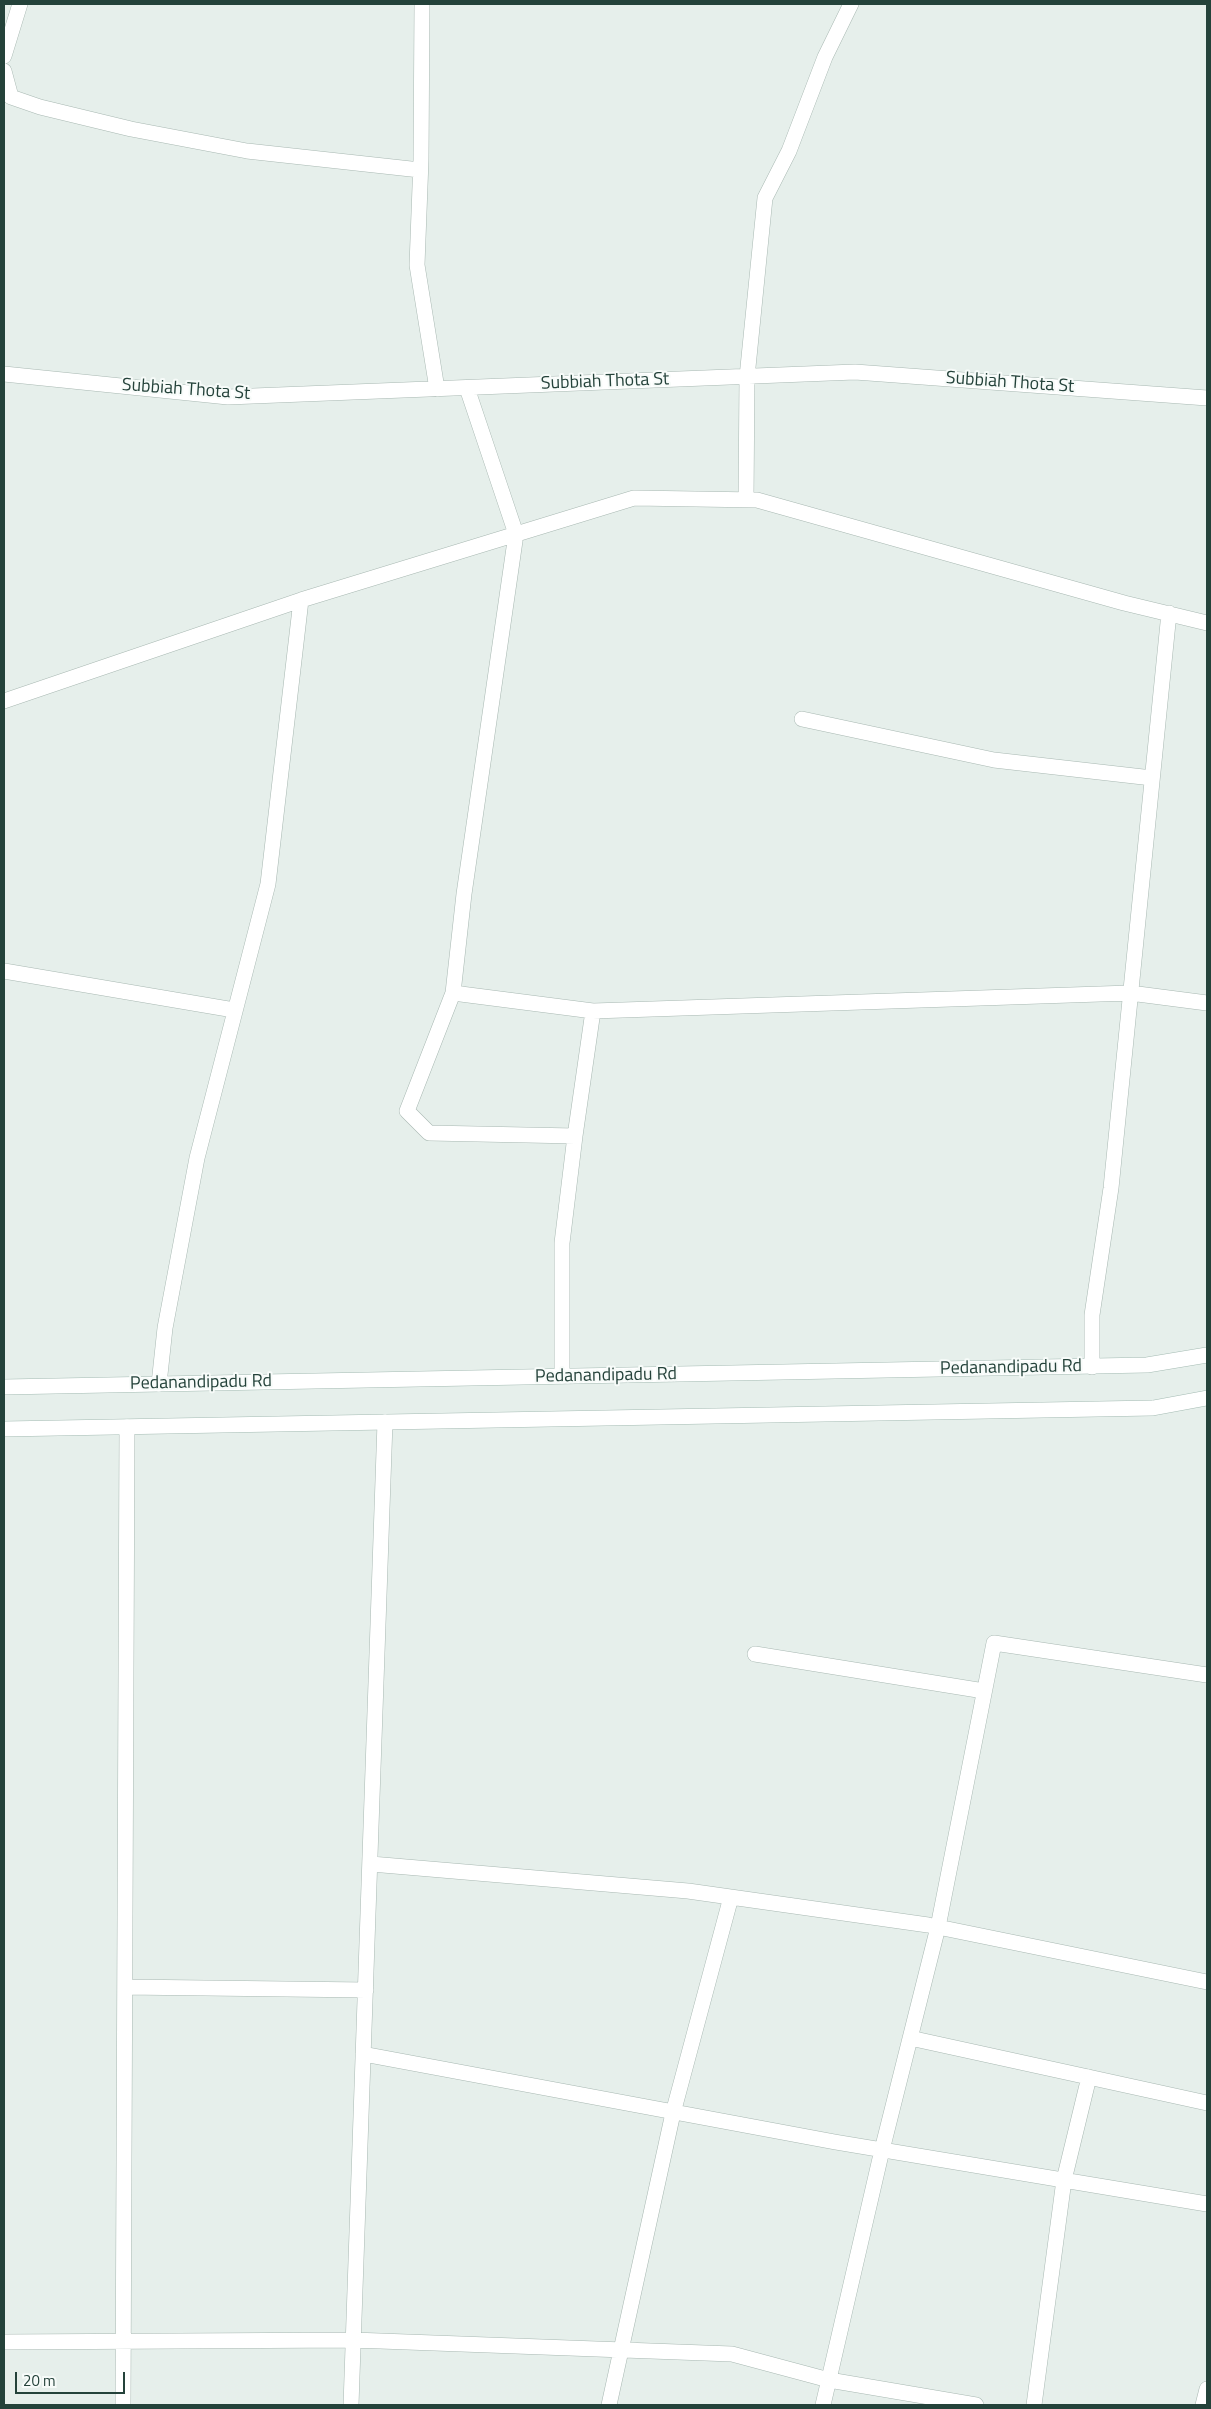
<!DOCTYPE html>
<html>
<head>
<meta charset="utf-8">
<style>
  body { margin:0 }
  #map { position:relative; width:1211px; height:2409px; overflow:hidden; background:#e6efeb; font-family:"Titillium Web",sans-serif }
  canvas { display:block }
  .frame { position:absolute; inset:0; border:5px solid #24423a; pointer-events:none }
  .scale { position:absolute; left:15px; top:2372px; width:110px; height:22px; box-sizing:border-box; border:2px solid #24423a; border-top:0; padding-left:6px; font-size:15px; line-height:18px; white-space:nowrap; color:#24423a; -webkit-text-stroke:4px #f7fbf9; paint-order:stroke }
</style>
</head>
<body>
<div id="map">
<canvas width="1211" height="2409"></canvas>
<div class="frame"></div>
<div class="scale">20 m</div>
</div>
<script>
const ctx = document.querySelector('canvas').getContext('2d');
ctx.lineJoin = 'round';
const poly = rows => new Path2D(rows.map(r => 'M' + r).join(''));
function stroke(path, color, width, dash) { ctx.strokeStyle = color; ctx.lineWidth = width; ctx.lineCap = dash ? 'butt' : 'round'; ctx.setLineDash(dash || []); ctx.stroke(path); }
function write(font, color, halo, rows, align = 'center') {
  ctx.font = font + ' "Titillium Web",sans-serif'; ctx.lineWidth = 4; ctx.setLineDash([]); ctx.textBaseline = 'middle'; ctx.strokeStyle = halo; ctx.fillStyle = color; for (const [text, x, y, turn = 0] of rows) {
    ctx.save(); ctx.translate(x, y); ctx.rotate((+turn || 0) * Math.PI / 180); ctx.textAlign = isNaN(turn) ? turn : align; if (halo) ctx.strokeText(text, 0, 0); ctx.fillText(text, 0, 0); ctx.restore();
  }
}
const minor = poly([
  [422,4,421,160,417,265,437,389],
  [4,56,20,4],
  [4,71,11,97,40,107,131,129,247,151,420,170],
  [4,374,228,397,855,372,1207,398],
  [467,388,516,534,464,894,453,993,407,1111,429,1133,575,1136],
  [746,500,747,377,765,198,789,151,825,57,851,4],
  [4,701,301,600,634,498,757,500,1124,603,1207,623],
  [802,719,994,760,1152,778],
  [4,971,234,1010],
  [453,993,593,1011,1130,993,1207,1003],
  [1092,1367,1092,1315,1111,1188,1169,613],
  [562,1376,562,1243,575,1136,593,1011],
  [159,1384,165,1328,197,1158,268,884,301,600],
  [755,1654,984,1691],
  [371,1864,688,1891,928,1925,1207,1982],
  [125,1987,366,1990],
  [910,2038,1207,2103],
  [363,2054,835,2142,1207,2204],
  [4,2342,353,2340,732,2354,829,2380,976,2405],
  [123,2405,127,1427],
  [351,2405,385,1422],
  [609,2405,673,2113,731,1897],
  [823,2405,882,2150,938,1927,994,1643,1207,1675],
  [1034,2405,1064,2180,1089,2077],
  [1203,2405,1207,2389]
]);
const secondary = poly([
  [4,1387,1147,1365,1207,1355],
  [4,1429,1153,1408,1207,1398]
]);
const streetNames = [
  ["Subbiah Thota St",605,382,-2],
  ["Subbiah Thota St",1010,383,4],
  ["Subbiah Thota St",186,390,4],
  ["Pedanandipadu Rd",1011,1368,-1],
  ["Pedanandipadu Rd",606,1376,-1],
  ["Pedanandipadu Rd",201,1383,-1]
];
stroke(minor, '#a8b8b2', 16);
stroke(secondary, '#a4bbb3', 16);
stroke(minor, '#fff', 15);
stroke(secondary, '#fff', 15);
write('18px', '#24423a', '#f7fbf9', streetNames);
</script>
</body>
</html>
